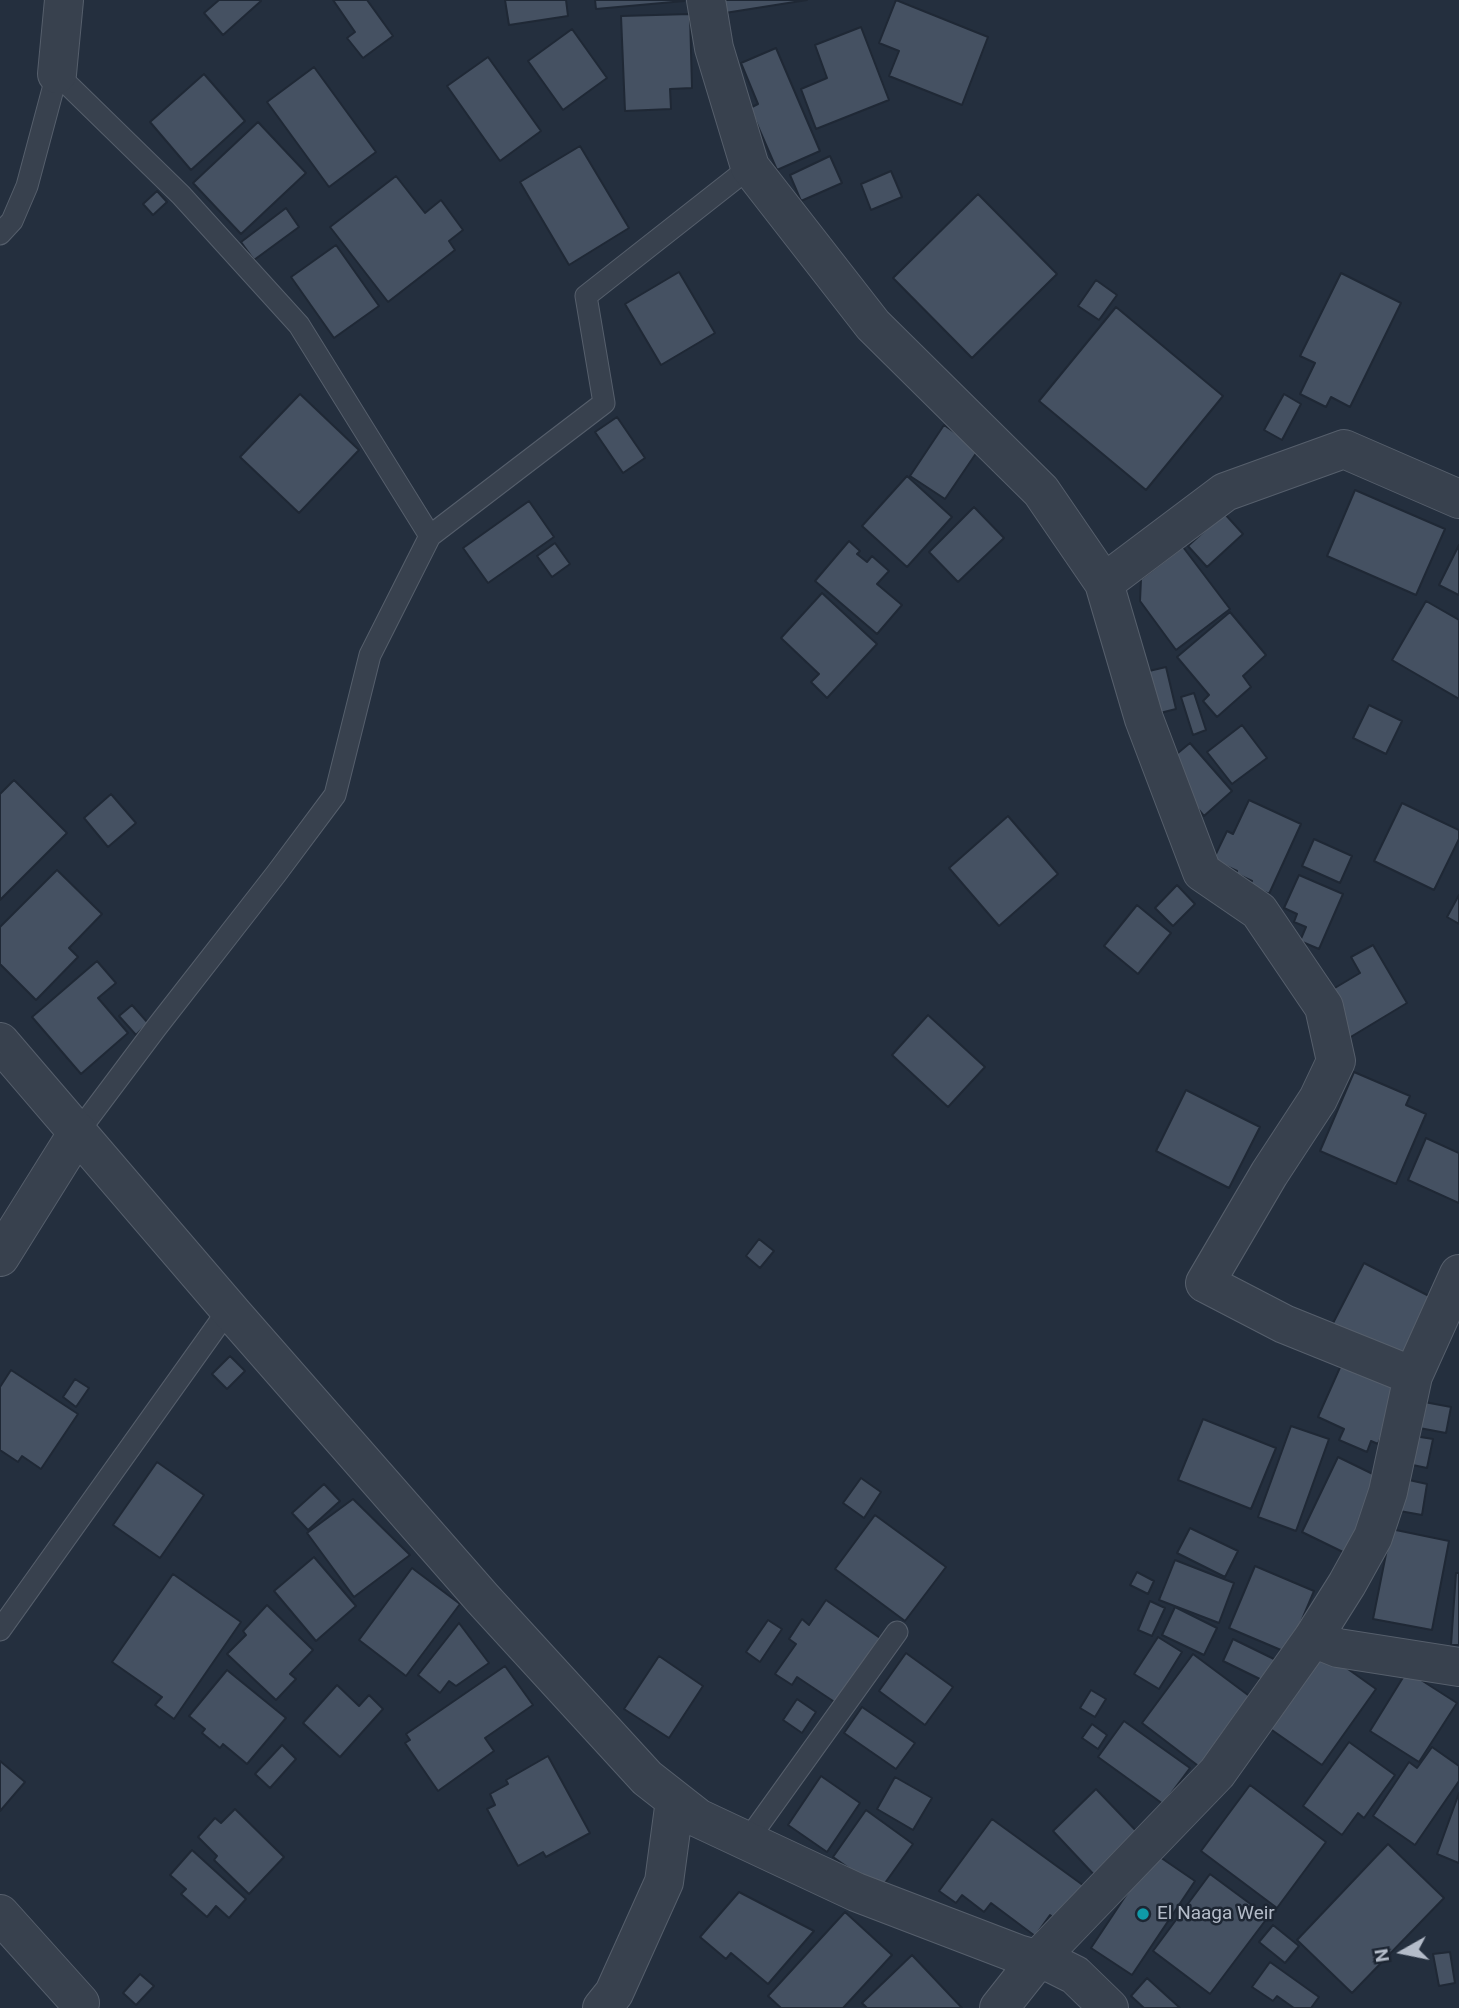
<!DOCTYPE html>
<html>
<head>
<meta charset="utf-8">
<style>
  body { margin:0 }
  #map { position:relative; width:1459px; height:2008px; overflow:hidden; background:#242f3e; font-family:Roboto,sans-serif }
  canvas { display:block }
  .north { position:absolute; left:1368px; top:1917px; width:70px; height:70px; -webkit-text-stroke:5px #1d2633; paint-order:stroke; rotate:261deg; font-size:19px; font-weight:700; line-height:28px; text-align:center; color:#b4bcc9 }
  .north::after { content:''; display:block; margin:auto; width:24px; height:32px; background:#b4bcc9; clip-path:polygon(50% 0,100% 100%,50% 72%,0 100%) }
</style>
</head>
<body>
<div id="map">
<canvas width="1459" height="2008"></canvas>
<div class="north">N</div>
</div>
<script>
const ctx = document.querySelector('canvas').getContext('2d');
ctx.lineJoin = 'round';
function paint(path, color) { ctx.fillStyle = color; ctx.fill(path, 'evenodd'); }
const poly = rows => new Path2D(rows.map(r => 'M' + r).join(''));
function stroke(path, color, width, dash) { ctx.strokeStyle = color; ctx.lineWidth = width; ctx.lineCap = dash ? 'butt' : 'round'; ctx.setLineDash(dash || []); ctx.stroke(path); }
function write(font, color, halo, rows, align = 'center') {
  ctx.font = font + ' Roboto,sans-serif'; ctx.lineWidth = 5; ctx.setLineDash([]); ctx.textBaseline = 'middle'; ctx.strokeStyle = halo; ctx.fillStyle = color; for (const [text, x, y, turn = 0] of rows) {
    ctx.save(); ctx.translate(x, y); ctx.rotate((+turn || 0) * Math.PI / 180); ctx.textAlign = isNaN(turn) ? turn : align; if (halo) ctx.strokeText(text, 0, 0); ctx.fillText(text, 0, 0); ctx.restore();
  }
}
const building = poly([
  [219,0,260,0,261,1,223,35,204,13,219,0],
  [333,0,367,0,393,36,363,58,347,38,355,32,333,0],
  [505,0,566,0,568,16,509,25,505,0],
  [595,0,684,0,684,1,596,9,595,0],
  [723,0,807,0,725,13,723,0],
  [896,0,988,37,962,105,889,76,899,51,879,43,896,0],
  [690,14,692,88,670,89,671,109,625,111,621,16,690,14],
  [861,27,889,100,816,129,801,89,827,78,815,45,861,27],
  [572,29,607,78,563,110,528,61,572,29],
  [776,48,820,151,777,170,750,108,758,104,741,63,776,48],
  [488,57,541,131,500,161,447,86,488,57],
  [314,67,376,152,329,187,267,102,314,67],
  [204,74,245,121,191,170,150,122,204,74],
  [258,122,306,173,241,234,193,183,258,122],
  [580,146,629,228,569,265,520,182,580,146],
  [830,156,842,183,801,201,790,175,830,156],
  [891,171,902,197,871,210,861,184,891,171],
  [396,176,425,213,441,200,463,230,449,241,455,250,388,302,330,227,396,176],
  [157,191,167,202,153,215,143,204,157,191],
  [978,194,1057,274,972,358,893,278,978,194],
  [286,208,299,227,254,260,241,242,286,208],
  [336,245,379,306,334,338,291,277,336,245],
  [679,272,715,333,661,365,625,304,679,272],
  [1341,273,1401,303,1350,407,1331,397,1326,407,1300,394,1315,363,1300,356,1341,273],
  [1096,280,1117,295,1099,320,1078,306,1096,280],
  [1116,307,1223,396,1146,490,1039,401,1116,307],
  [300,394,359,450,299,513,240,457,300,394],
  [1284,394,1301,404,1282,440,1264,430,1284,394],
  [617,417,645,458,623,473,595,432,617,417],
  [944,425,979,449,945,499,910,476,944,425],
  [907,476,952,517,907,567,862,526,907,476],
  [1355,490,1445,529,1416,595,1327,556,1355,490],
  [529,501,554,537,488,583,463,548,529,501],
  [974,507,1004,538,958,582,929,552,974,507],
  [1224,513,1243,534,1207,567,1188,546,1224,513],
  [849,541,860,551,857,554,867,562,872,556,889,571,877,584,902,605,877,634,815,581,849,541],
  [555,543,570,564,552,577,537,556,555,543],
  [1459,545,1459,595,1439,585,1459,545],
  [1183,547,1230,609,1176,650,1140,601,1141,579,1183,547],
  [822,593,877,644,827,698,811,682,819,674,781,638,822,593],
  [1426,601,1459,620,1459,699,1392,660,1426,601],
  [1230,612,1266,655,1243,676,1251,687,1217,717,1203,701,1209,695,1177,657,1230,612],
  [1166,667,1176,709,1160,713,1149,671,1166,667],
  [1194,693,1206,730,1193,735,1181,697,1194,693],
  [1369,705,1402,721,1386,754,1353,738,1369,705],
  [1242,725,1267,758,1232,784,1207,752,1242,725],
  [1190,743,1232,791,1204,816,1178,785,1167,762,1190,743],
  [14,780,67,833,0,900,0,794,14,780],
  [111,794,136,823,108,847,84,818,111,794],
  [1249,800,1301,824,1269,894,1250,885,1252,881,1237,874,1237,871,1213,860,1227,831,1233,834,1249,800],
  [1402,803,1459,830,1459,839,1434,890,1374,861,1402,803],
  [1008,816,1058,874,999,926,949,868,1008,816],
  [1314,839,1352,856,1340,883,1302,866,1314,839],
  [57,870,102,914,69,948,78,957,36,1000,0,964,0,927,57,870],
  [1299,875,1343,894,1319,949,1300,941,1306,927,1294,922,1297,914,1284,908,1299,875],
  [1177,885,1195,904,1173,926,1155,908,1177,885],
  [1459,895,1459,924,1447,917,1459,895],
  [1137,905,1171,933,1138,974,1104,946,1137,905],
  [1373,945,1407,1003,1349,1038,1323,995,1360,973,1351,957,1373,945],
  [97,961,116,983,98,998,128,1033,81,1074,32,1017,97,961],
  [132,1005,148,1023,136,1035,119,1016,132,1005],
  [928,1015,985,1067,948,1107,892,1055,928,1015],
  [1354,1072,1410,1096,1406,1105,1426,1114,1396,1184,1320,1151,1354,1072],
  [1186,1090,1260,1127,1229,1188,1156,1151,1186,1090],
  [1426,1138,1459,1153,1459,1203,1408,1180,1426,1138],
  [759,1239,774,1251,760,1268,746,1256,759,1239],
  [1364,1263,1433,1298,1398,1366,1330,1329,1364,1263],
  [230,1356,245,1371,227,1389,212,1374,230,1356],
  [1342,1363,1402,1389,1378,1444,1371,1441,1367,1452,1339,1440,1344,1429,1318,1417,1342,1363],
  [11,1370,78,1414,41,1469,22,1456,18,1462,0,1450,0,1387,11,1370],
  [75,1379,89,1388,76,1407,63,1397,75,1379],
  [1419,1401,1451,1407,1446,1433,1414,1427,1419,1401],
  [1203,1419,1276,1448,1251,1509,1178,1480,1203,1419],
  [1291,1426,1329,1439,1296,1531,1258,1517,1291,1426],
  [1414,1436,1433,1439,1427,1468,1408,1464,1414,1436],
  [1338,1457,1381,1478,1345,1553,1302,1532,1338,1457],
  [157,1462,204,1495,160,1558,113,1525,157,1462],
  [861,1478,881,1492,864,1518,843,1503,861,1478],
  [1400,1478,1427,1484,1422,1515,1394,1510,1400,1478],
  [324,1484,340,1501,308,1530,292,1513,324,1484],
  [353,1499,410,1555,354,1597,307,1533,353,1499],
  [875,1515,946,1567,905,1621,835,1569,875,1515],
  [1190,1528,1238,1551,1225,1577,1177,1553,1190,1528],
  [1391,1529,1449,1541,1432,1630,1373,1619,1391,1529],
  [314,1557,356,1606,316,1641,274,1591,314,1557],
  [1175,1560,1234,1583,1219,1623,1159,1600,1175,1560],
  [1255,1566,1314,1591,1288,1653,1229,1628,1255,1566],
  [412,1568,460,1604,406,1676,359,1640,412,1568],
  [1137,1572,1154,1581,1148,1594,1130,1585,1137,1572],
  [1456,1573,1459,1573,1459,1645,1451,1645,1456,1573],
  [173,1574,241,1622,174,1719,155,1705,162,1697,112,1662,173,1574],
  [826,1600,880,1638,836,1703,797,1677,792,1685,775,1674,796,1644,789,1639,802,1619,809,1625,826,1600],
  [1150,1601,1165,1608,1152,1636,1138,1630,1150,1601],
  [267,1605,313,1650,290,1674,296,1679,276,1700,227,1654,246,1635,243,1631,267,1605],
  [1175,1607,1217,1628,1204,1655,1162,1635,1175,1607],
  [768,1620,782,1629,760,1662,746,1652,768,1620],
  [459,1623,489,1663,456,1686,449,1681,440,1693,418,1675,459,1623],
  [1158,1637,1182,1652,1159,1689,1134,1674,1158,1637],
  [1233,1639,1276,1660,1266,1682,1223,1661,1233,1639],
  [1317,1647,1376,1689,1322,1765,1259,1721,1317,1647],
  [906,1653,953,1687,925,1725,879,1691,906,1653],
  [1193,1654,1252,1698,1201,1768,1142,1723,1193,1654],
  [659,1656,703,1686,669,1738,624,1709,659,1656],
  [505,1666,533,1705,485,1738,494,1751,438,1791,405,1743,410,1740,406,1734,505,1666],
  [227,1670,286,1718,247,1764,223,1744,220,1748,202,1733,205,1729,189,1716,227,1670],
  [1407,1671,1457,1703,1419,1762,1370,1731,1407,1671],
  [337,1685,359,1706,369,1695,383,1709,340,1757,303,1723,337,1685],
  [1091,1690,1106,1699,1095,1717,1080,1708,1091,1690],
  [797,1699,816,1712,802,1733,783,1720,797,1699],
  [862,1707,915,1743,896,1769,844,1733,862,1707],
  [1124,1721,1190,1768,1163,1804,1098,1757,1124,1721],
  [1092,1724,1107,1735,1098,1749,1082,1738,1092,1724],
  [1349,1742,1395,1775,1364,1818,1358,1813,1342,1835,1303,1806,1349,1742],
  [282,1745,296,1759,270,1788,255,1774,282,1745],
  [1432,1747,1459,1766,1459,1781,1415,1845,1373,1816,1409,1762,1417,1768,1432,1747],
  [548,1756,590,1833,546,1857,543,1852,518,1866,487,1809,495,1805,490,1794,508,1784,506,1780,548,1756],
  [0,1761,25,1782,0,1811,0,1761],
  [821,1776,860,1803,827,1852,788,1825,821,1776],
  [895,1777,932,1798,913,1830,877,1809,895,1777],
  [1250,1785,1326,1842,1277,1908,1201,1851,1250,1785],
  [1096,1789,1142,1837,1098,1879,1053,1831,1096,1789],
  [1459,1793,1459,1863,1437,1854,1459,1793],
  [235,1809,284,1857,249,1894,214,1860,217,1856,198,1837,215,1818,221,1823,235,1809],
  [866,1810,913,1844,880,1890,833,1857,866,1810],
  [992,1819,1091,1891,1060,1923,1050,1915,1035,1936,991,1903,984,1912,962,1895,956,1903,939,1891,992,1819],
  [1388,1844,1444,1898,1352,1993,1297,1940,1388,1844],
  [192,1850,246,1899,229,1918,216,1906,207,1917,181,1894,186,1889,170,1875,192,1850],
  [1154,1853,1195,1881,1132,1975,1091,1948,1154,1853],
  [1210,1874,1268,1917,1210,1994,1153,1951,1210,1874],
  [739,1892,814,1931,768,1984,731,1953,726,1959,700,1937,739,1892],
  [845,1912,892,1955,843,2008,781,2008,768,1996,845,1912],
  [1273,1925,1299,1946,1285,1963,1259,1942,1273,1925],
  [1450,1952,1455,1983,1439,1986,1433,1954,1450,1952],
  [912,1955,962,2008,867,2008,862,2003,912,1955],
  [1270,1962,1319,1997,1311,2008,1294,2008,1277,1996,1273,2001,1252,1987,1270,1962],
  [140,1974,154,1986,136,2005,123,1993,140,1974],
  [1147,1978,1180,2008,1144,2008,1131,1996,1147,1978]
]);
const service = poly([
  [0,234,12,221,27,186,57,74,181,195,299,325,430,536],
  [78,1132,156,1028,276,874,335,795,370,655,430,536,604,403,586,296,750,167],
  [0,1630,229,1309],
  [747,1841,897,1632]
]);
const minor = poly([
  [706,0,714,48,750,167,873,325,1041,491,1104,583,1144,719,1202,872,1259,911,1324,1007,1336,1061,1318,1099,1269,1174,1205,1283,1284,1324,1413,1376,1388,1492,1373,1537,1347,1584,1313,1638,1217,1773,1037,1960,999,2008],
  [57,74,64,0],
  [1104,583,1225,492,1344,449,1459,499],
  [0,1042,234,1315,483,1599,647,1778,698,1818,856,1892,1018,1954,1053,1964,1075,1975,1109,2008],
  [0,1257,78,1132],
  [1413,1376,1459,1274],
  [1313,1638,1338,1648,1459,1667],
  [0,1914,80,2003],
  [602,2008,614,1993,664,1882,675,1800]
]);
const markers = [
  [1143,1914,7,"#0f9aa8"]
];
const poiNames = [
  ["El Naaga Weir",1157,1914]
];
paint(building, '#455162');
stroke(building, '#1f2835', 2);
stroke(service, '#565f6c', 23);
stroke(minor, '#565f6c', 40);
stroke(service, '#38414e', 21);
stroke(minor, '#38414e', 38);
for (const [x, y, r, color] of markers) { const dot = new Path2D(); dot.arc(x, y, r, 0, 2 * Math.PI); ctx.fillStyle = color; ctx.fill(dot); stroke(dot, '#1d2633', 2.5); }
write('19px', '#b4bcc9', '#1d2633', poiNames, 'left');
</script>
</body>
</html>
